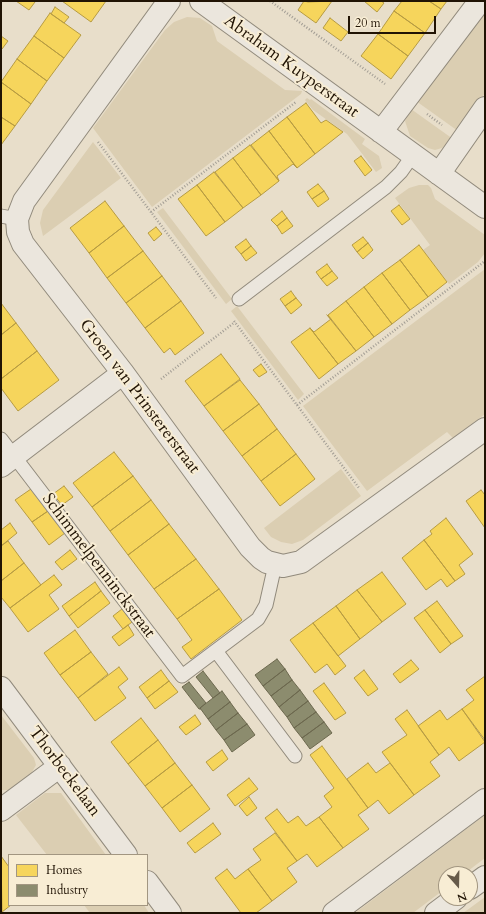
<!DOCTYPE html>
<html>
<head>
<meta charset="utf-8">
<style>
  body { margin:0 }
  #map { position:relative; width:486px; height:914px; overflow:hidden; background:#e8deca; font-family:Cardo,serif }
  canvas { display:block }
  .frame { position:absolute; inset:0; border:2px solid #201304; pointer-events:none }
  .legend { position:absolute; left:8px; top:854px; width:140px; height:52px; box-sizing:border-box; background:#f8edd4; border:1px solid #a29681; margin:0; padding:5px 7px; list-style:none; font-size:12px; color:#201304 }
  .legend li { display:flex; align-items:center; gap:8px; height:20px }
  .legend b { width:20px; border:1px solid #a29681 }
  .north { position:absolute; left:438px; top:866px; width:40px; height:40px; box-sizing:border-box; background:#f8edd4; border:1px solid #a29681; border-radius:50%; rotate:160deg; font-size:11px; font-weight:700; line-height:16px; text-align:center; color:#201304 }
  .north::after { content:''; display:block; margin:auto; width:14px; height:18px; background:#665a49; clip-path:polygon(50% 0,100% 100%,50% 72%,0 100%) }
  .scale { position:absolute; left:348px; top:16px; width:88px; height:18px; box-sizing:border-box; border:2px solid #201304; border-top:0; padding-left:5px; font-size:12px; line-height:14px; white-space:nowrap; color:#201304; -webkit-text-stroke:3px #f8edd4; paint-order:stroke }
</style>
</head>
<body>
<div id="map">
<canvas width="486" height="914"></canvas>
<div class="frame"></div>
<ul class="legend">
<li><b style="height:11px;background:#f6d55c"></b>Homes</li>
<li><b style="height:11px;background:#8c8c6e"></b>Industry</li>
</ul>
<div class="north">N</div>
<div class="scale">20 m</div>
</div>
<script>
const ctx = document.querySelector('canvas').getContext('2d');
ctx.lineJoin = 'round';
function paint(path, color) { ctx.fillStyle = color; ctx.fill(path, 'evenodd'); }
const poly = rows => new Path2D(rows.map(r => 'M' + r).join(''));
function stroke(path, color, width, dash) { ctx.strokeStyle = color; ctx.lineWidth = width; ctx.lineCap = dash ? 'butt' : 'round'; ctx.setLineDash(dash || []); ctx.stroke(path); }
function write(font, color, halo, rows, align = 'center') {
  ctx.font = font + ' Cardo,serif'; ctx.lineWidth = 4; ctx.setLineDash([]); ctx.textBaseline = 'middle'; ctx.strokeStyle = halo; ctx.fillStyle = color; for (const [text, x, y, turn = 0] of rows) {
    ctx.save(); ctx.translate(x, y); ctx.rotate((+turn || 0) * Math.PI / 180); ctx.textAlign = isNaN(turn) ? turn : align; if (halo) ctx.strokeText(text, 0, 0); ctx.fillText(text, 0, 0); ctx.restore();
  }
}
const green = poly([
  [485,6,485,93,458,131,416,101],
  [187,17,200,18,212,26,217,41,285,90,302,91,301,94,152,207,93,128,165,30,174,22],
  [307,98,310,100,311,99,365,139,362,144,379,156,382,168,376,172,347,134,313,110,305,100],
  [411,109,453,139,442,148,435,150,428,148,410,136,405,121],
  [93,142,121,178,43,236,40,223,43,210],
  [419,185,428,185,431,188,435,199,485,235,485,253,478,262,449,284,423,250,430,245,395,198,409,188],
  [163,208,232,299,226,304,157,212],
  [485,269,485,414,453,438,447,432,367,491,303,406],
  [237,306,304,394,298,400,231,311],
  [341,469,361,496,303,540,292,544,281,542,271,537,264,528],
  [1,715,34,758,36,765,32,772,17,786,9,790,1,790],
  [45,793,61,793,106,855,47,855,16,815],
  [485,815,485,858,464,874,446,874,446,888,413,913,355,913],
  [485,897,485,913,463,913,470,908],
  [84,905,144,905,149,913,90,913]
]);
const homes = poly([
  [16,1,33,1,35,2,29,10,16,1],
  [62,1,106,1,91,22,62,1],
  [304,1,308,2,332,1,316,23,298,10,304,1],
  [364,1,381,1,384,3,377,12,364,1],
  [402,1,429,1,441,9,425,33,394,11,402,1],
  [429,1,447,1,441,9,429,1],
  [55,7,69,17,64,23,51,14,55,7],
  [394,11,425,33,408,56,378,34,394,11],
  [50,13,81,35,64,58,34,36,50,13],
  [330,18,348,32,341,41,323,28,330,18],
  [378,34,408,56,391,79,361,56,378,34],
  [1,36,8,41,2,49,1,48,1,36],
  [34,36,64,58,47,81,17,59,34,36],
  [17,59,47,81,31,104,1,82,17,59],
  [1,82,31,104,15,126,1,117,1,82],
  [306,103,321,123,326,120,343,132,315,154,287,117,306,103],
  [1,117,15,126,1,145,1,117],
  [287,117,315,154,297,168,269,131,287,117],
  [269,131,297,168,293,164,277,176,279,181,251,145,269,131],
  [250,145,279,181,261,195,233,158,250,145],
  [361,156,372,170,365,176,354,161,361,156],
  [233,158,261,195,243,208,215,172,233,158],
  [214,172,243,208,225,222,197,185,214,172],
  [318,184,324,191,312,199,307,192,318,184],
  [197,185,225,222,206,236,178,199,197,185],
  [324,191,329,199,318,207,312,199,324,191],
  [105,201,124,226,89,253,70,228,105,201],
  [399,205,410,219,402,225,391,211,399,205],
  [282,211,287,218,277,226,271,220,282,211],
  [287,218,293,226,282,234,277,226,287,218],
  [124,226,143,251,107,278,89,253,124,226],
  [156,227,162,234,154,241,148,233,156,227],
  [363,237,368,243,357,252,352,245,363,237],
  [246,239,251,246,241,254,235,247,246,239],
  [368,243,373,250,363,259,357,252,368,243],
  [419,245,447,282,428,297,400,260,419,245],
  [251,246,257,253,246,261,241,254,251,246],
  [143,251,162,276,126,303,107,278,143,251],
  [400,260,428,297,410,310,382,273,400,260],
  [327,264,332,271,321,279,316,272,327,264],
  [332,271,338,278,327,286,321,279,332,271],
  [382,273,410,310,392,324,364,287,382,273],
  [162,276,181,301,145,328,126,303,162,276],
  [364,287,392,324,374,337,346,301,364,287],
  [291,291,296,298,285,306,280,299,291,291],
  [296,298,302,305,291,314,285,306,296,298],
  [181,301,204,333,175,355,170,348,164,353,145,328,181,301],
  [346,301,374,337,356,351,328,315,346,301],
  [1,303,16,323,1,335,1,303],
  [327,315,356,351,338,364,310,328,314,332,331,319,327,315],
  [16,323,37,351,1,379,1,335,16,323],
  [310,328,338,364,319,379,291,342,310,328],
  [37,351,59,380,18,411,1,388,1,379,37,351],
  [221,354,240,379,204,406,185,381,221,354],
  [261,364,267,372,259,377,253,370,261,364],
  [240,380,259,404,223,431,204,406,240,380],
  [259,404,277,429,242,456,223,431,259,404],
  [277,429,296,454,261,481,242,456,277,429],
  [114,452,133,476,92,507,73,483,114,452],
  [296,454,315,479,280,506,261,481,296,454],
  [133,476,151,500,110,531,92,507,133,476],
  [64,486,73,497,62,505,53,494,64,486],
  [31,489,48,511,32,522,15,500,31,489],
  [481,490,485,495,485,528,466,501,481,490],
  [151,500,169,524,128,555,110,531,151,500],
  [48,511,65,533,49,545,32,522,48,511],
  [446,518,473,554,459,565,465,574,455,581,424,540,432,534,430,531,446,518],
  [10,523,17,533,1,546,1,530,10,523],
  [169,524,196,559,154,589,128,555,169,524],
  [424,540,455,581,447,587,441,579,426,590,402,558,424,540],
  [8,541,24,563,1,581,1,546,8,541],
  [70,550,77,559,62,570,55,562,70,550],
  [196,559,219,589,177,619,154,589,196,559],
  [24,563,41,585,10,608,1,597,1,581,24,563],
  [382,572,406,604,382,622,357,590,382,572],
  [54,575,62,585,49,595,59,609,28,632,10,608,54,575],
  [95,582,101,591,69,616,62,606,95,582],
  [219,589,242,620,191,659,182,647,192,640,177,619,219,589],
  [357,590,382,622,360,639,336,606,357,590],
  [101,591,110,603,78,628,69,616,101,591],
  [437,601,463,636,451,644,425,610,437,601],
  [336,606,360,639,338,656,313,623,336,606],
  [122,609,132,622,123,629,113,616,122,609],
  [425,610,451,644,440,653,414,618,425,610],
  [313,623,346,666,335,675,327,664,315,673,290,640,313,623],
  [128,625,134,635,119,646,112,637,128,625],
  [75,630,91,652,60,675,44,653,75,630],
  [91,652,108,674,78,698,60,675,91,652],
  [411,660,419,669,400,683,393,674,411,660],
  [119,667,128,679,118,687,126,698,95,721,78,698,119,667],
  [161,670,169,681,147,698,139,687,161,670],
  [364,670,378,689,368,696,354,678,364,670],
  [485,676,485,740,462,709,474,700,466,690,485,676],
  [169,681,178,692,155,709,147,698,169,681],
  [324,683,346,713,335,720,313,691,324,683],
  [462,709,485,742,459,761,449,747,439,755,418,726,440,710,447,720,462,709],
  [407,710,439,755,430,762,440,776,414,795,382,752,407,735,395,719,407,710],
  [195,715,201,724,186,735,179,727,195,715],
  [141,718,158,740,128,764,111,742,141,718],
  [158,740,175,763,145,786,128,764,158,740],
  [322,746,368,808,358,815,369,829,343,848,319,817,332,807,324,796,334,788,310,755,322,746],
  [222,750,228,759,213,771,206,762,222,750],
  [175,763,192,785,162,808,145,786,175,763],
  [368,763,376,773,390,763,414,795,389,814,378,800,368,808,347,779,368,763],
  [249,778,258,789,235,806,227,795,249,778],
  [192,785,210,809,180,832,162,808,192,785],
  [249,797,257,808,247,816,239,806,249,797],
  [277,809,288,823,298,816,306,826,319,817,343,848,317,867,307,854,297,861,265,818,277,809],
  [213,823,221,834,195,853,187,843,213,823],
  [275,833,297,861,287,868,297,882,272,901,248,869,261,860,253,849,275,833],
  [1,856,9,867,9,905,11,905,2,912,1,856],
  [227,869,235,879,248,869,272,901,256,913,241,913,215,878,227,869]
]);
const industry = poly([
  [277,659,285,669,263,686,255,675,277,659],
  [285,669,292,680,271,696,263,686,285,669],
  [203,671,220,693,213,698,196,677,203,671],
  [292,680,300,690,279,707,271,696,292,680],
  [189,682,206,703,200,708,201,709,199,709,182,687,189,682],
  [300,690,308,701,287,717,279,707,300,690],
  [222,691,230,702,208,719,200,708,222,691],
  [308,701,316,712,294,728,287,717,308,701],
  [230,702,238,713,216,730,208,719,230,702],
  [316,712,324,722,302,738,294,728,316,712],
  [238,713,247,724,224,740,216,730,238,713],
  [324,722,332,733,310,749,302,738,324,722],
  [247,724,255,735,232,752,224,740,247,724]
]);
const path = poly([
  [270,1,385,84],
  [427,114,442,125],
  [98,142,216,298],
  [151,212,296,102],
  [234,321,359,488],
  [161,379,235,322],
  [297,405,485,261]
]);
const service = poly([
  [1,216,17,219],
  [239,299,386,187,401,172,413,155],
  [1,439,182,676,258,619,266,605,275,565],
  [216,651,295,756]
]);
const minor = poly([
  [169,1,24,201,17,219,18,232,23,244,123,373,250,547,261,558,267,562,283,566,301,562,485,429],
  [201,1,485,207],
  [381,132,480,1],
  [439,174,485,108],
  [1,466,123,373],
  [1,688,126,855],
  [1,810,60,766],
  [147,882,170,913],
  [334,913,485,800]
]);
const tertiary = poly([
  [470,888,485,877],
  [436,913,456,898]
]);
const streetNames = [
  ["Abraham Kuyperstraat",291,67,36],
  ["Groen van Prinstererstraat",139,397,53],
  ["Schimmelpenninckstraat",98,566,53],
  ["Thorbeckelaan",64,772,53]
];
paint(green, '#dbceb2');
paint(homes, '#f6d55c');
stroke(homes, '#b69b42', 1);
paint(industry, '#8c8c6e');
stroke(industry, '#6c684e', 1);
stroke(service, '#918a7c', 15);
stroke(minor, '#918a7c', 24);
stroke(tertiary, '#918a7c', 24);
stroke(path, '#a39e95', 2.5, [1, 2]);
stroke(service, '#ebe6dd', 13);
stroke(minor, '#ebe6dd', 22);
stroke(tertiary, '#ebe6dd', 22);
write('17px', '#201304', '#f8edd4', streetNames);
</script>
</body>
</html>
